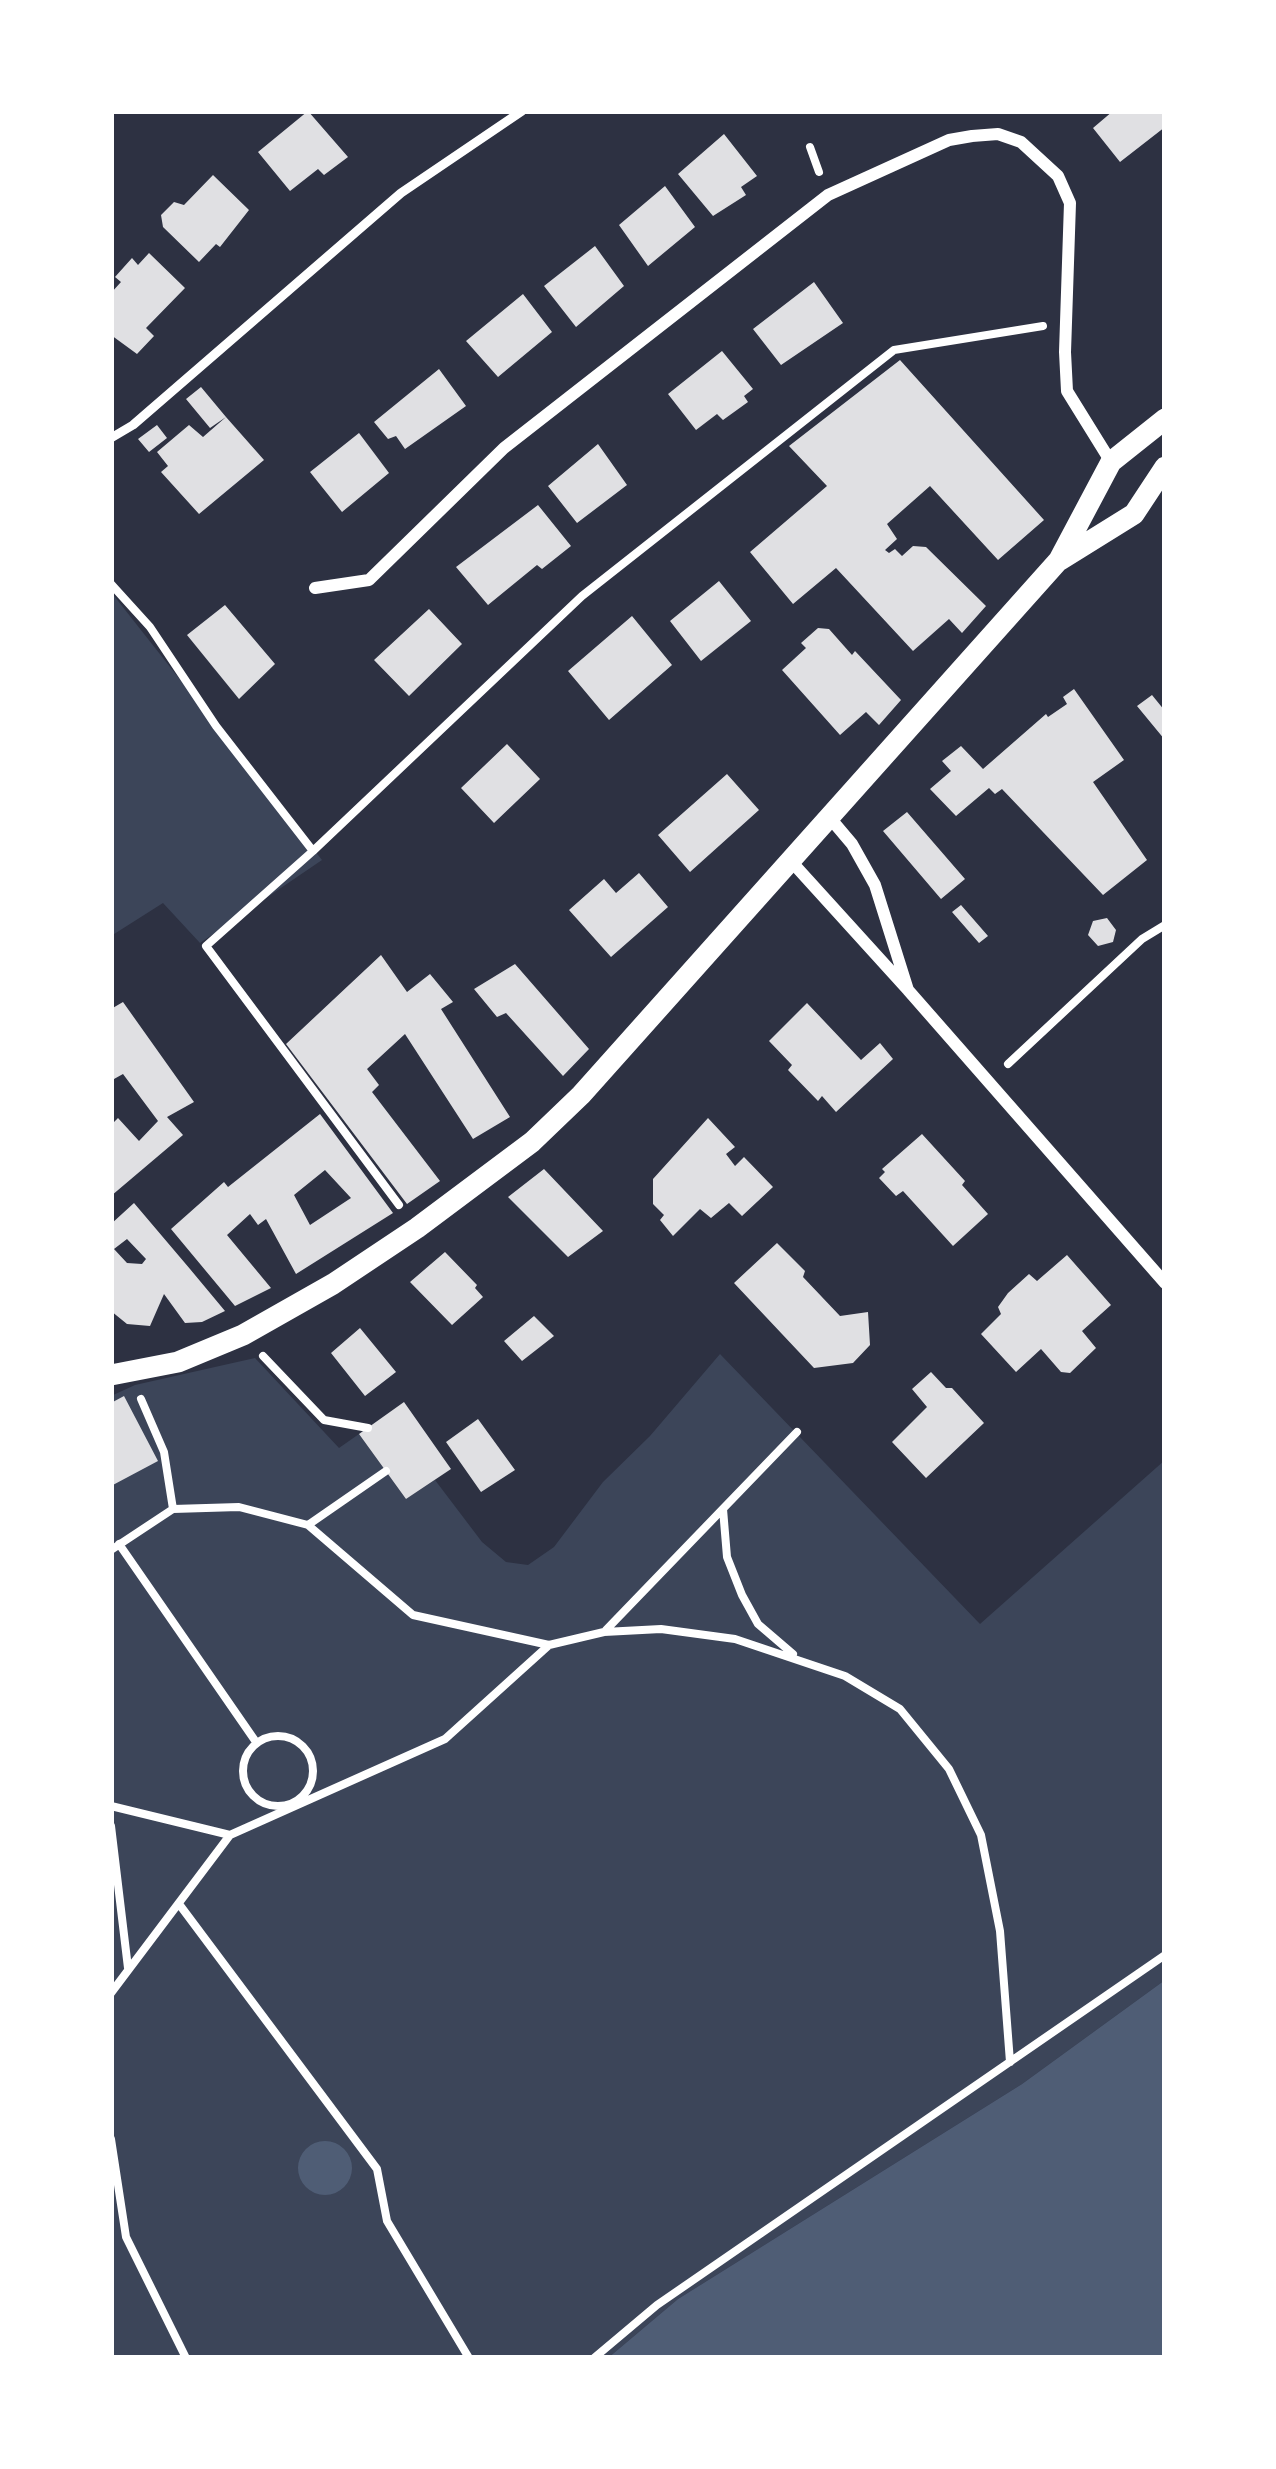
<!DOCTYPE html>
<html>
<head>
<meta charset="utf-8">
<style>
  body { margin:0 }
  #map { position:relative; width:1276px; height:2469px; overflow:hidden; background:#2d3142; font-family:"Roboto Condensed",sans-serif }
  canvas { display:block }
  .frame { position:absolute; inset:0; border:114px solid #fff; pointer-events:none }
</style>
</head>
<body>
<div id="map">
<canvas width="1276" height="2469"></canvas>
<div class="frame"></div>
</div>
<script>
const ctx = document.querySelector('canvas').getContext('2d');
ctx.lineJoin = 'round';
function paint(path, color) { ctx.fillStyle = color; ctx.fill(path, 'evenodd'); }
const poly = rows => new Path2D(rows.map(r => 'M' + r).join(''));
function stroke(path, color, width, dash) { ctx.strokeStyle = color; ctx.lineWidth = width; ctx.lineCap = dash ? 'butt' : 'round'; ctx.setLineDash(dash || []); ctx.stroke(path); }
const green = poly([
  [111,592,322,860,200,943,163,903,111,936],
  [720,1354,980,1624,1165,1460,1165,1980,1022,2084,678,2299,608,2358,111,2358,111,1396,135,1385,255,1358,339,1448,359,1434,406,1499,435,1480,482,1542,506,1562,528,1565,554,1547,603,1482,650,1436]
]);
const water = poly([
  [1165,1980,1165,2358,608,2358,678,2299,1022,2084],
  '298 2168a27 27 0 1 1 54 0a27 27 0 1 1-54 0Z'
]);
const building = poly([
  [308,111,348,157,324,175,318,169,290,191,258,152],
  [1113,111,1165,111,1165,127,1120,162,1093,128],
  [724,134,757,176,741,187,746,195,713,216,678,174],
  [213,175,249,210,220,247,216,244,199,262,163,227,161,215,174,202,184,205],
  [665,186,695,227,648,266,619,225],
  [595,246,624,286,576,327,544,286],
  [149,253,185,288,146,328,154,336,137,354,111,335,111,293,121,282,115,277,132,258,138,265],
  [814,282,843,323,781,365,753,329],
  [523,294,552,332,498,377,466,341],
  [722,351,753,389,744,396,748,402,723,420,717,414,696,430,668,394],
  [900,360,1044,520,998,560,930,486,887,524,897,539,885,550,889,553,895,549,902,556,913,546,926,547,986,606,962,633,949,619,913,651,836,568,793,604,750,552,827,486,789,446],
  [439,369,466,406,405,449,396,436,388,439,374,422],
  [201,387,226,417,210,428,186,399],
  [226,417,264,460,199,514,161,472,168,466,157,452,189,425,203,437],
  [157,425,167,438,149,452,138,439],
  [359,433,389,473,342,512,310,472],
  [598,444,627,485,577,523,548,486],
  [538,505,571,546,542,569,537,565,488,605,456,567],
  [719,581,751,621,701,661,670,621],
  [225,605,275,664,239,699,187,635],
  [429,609,462,644,409,696,374,660],
  [632,616,672,665,609,720,568,671],
  [818,628,829,629,852,655,855,651,901,700,879,725,866,712,840,735,782,670,806,648,801,643],
  [1074,689,1124,760,1093,782,1147,860,1103,895,1002,789,995,794,989,788,956,816,930,789,951,771,942,761,961,746,983,769,1046,714,1048,717,1067,704,1063,697],
  [1152,695,1165,711,1165,740,1137,706],
  [507,744,540,779,494,823,461,788],
  [727,774,759,810,690,872,658,835],
  [907,812,965,879,941,899,883,831],
  [639,873,668,907,611,957,569,910,604,879,616,893],
  [961,905,988,936,979,943,952,912],
  [1107,918,1116,930,1113,942,1098,946,1088,935,1093,921],
  [381,955,407,992,430,974,453,1002,441,1009,510,1117,473,1139,405,1034,367,1069,379,1085,372,1092,440,1181,407,1204,286,1044],
  [515,964,589,1049,563,1076,506,1013,497,1017,474,989],
  [123,1002,194,1102,167,1117,183,1135,111,1196,111,1125,118,1118,139,1141,158,1121,123,1074,114,1079,111,1074,111,1009],
  [807,1003,861,1060,880,1043,893,1059,836,1112,822,1096,818,1101,788,1070,792,1065,769,1041],
  [320,1114,393,1213,296,1274,266,1219,258,1225,250,1214,227,1235,271,1288,235,1306,171,1229,224,1182,228,1187],
  [325,1170,351,1198,310,1225,294,1195],
  [708,1118,735,1147,726,1154,735,1166,744,1157,773,1187,742,1216,729,1203,711,1218,700,1209,673,1236,660,1220,664,1215,653,1204,653,1179],
  [922,1134,965,1181,962,1185,988,1214,953,1246,903,1191,896,1196,879,1178,885,1172,882,1169],
  [544,1169,603,1231,568,1257,508,1197],
  [134,1203,190,1269,225,1311,202,1322,185,1323,164,1294,150,1326,127,1324,111,1311,111,1224],
  [127,1239,146,1259,142,1264,127,1263,114,1249],
  [777,1243,805,1271,803,1277,840,1316,868,1312,870,1345,853,1363,814,1368,734,1283],
  [445,1252,477,1285,475,1288,483,1297,452,1325,410,1282],
  [1067,1255,1111,1305,1082,1331,1096,1348,1070,1373,1061,1372,1041,1349,1016,1372,981,1334,1001,1314,998,1307,1008,1293,1029,1274,1037,1281],
  [534,1316,554,1336,522,1361,504,1341],
  [360,1328,396,1372,365,1396,331,1353],
  [931,1372,946,1388,952,1388,984,1423,926,1478,892,1442,927,1407,912,1389],
  [124,1396,158,1461,111,1486,111,1403],
  [404,1402,451,1469,406,1499,359,1434],
  [478,1419,515,1470,481,1492,446,1442]
]);
const path = poly([
  [810,147,819,172],
  [111,584,150,627,216,726,313,851,206,946,399,1205],
  [313,851,582,596,894,350,1043,326],
  [1008,1064,1142,939,1165,925],
  [263,1356,324,1420,368,1428],
  [173,1509,239,1507,308,1525,413,1615,549,1645,604,1632,661,1629,735,1639,845,1676,900,1709,949,1769,981,1835,1000,1931,1010,2062],
  [723,1509,727,1557,742,1595,758,1624,793,1654],
  [308,1525,386,1471],
  [119,1544,256,1742],
  [111,1550,173,1509,164,1452,141,1399],
  [606,1630,797,1432],
  '243 1771a35 35 0 1 1 70 0a35 35 0 1 1-70 0Z',
  [111,1806,230,1835,445,1739,548,1646],
  [111,1826,128,1968],
  [179,1904,377,2169,387,2221,469,2358],
  [111,1993,230,1835],
  [111,2139,126,2237,186,2358],
  [594,2358,657,2305,1165,1955]
]);
const service = poly([
  [111,438,133,425,401,193,522,111]
]);
const minor = poly([
  [315,588,369,580,504,448,828,195,949,140,972,136,998,134,1021,142,1058,176,1070,203,1065,352,1067,391,1111,462],
  [790,860,908,990,875,885,852,844,830,818],
  [908,990,1165,1283]
]);
const tertiary = poly([
  [1060,560,1134,514,1165,467],
  [111,1375,178,1362,243,1335,333,1284,417,1228,532,1142,581,1095,1059,560,1111,462,1165,419]
]);
paint(green, '#3c4559');
paint(water, '#4f5d75');
paint(building, '#e0e0e3');
stroke(path, '#fff', 8);
stroke(service, '#fff', 9);
stroke(minor, '#fff', 12);
stroke(tertiary, '#fff', 21);
</script>
</body>
</html>
